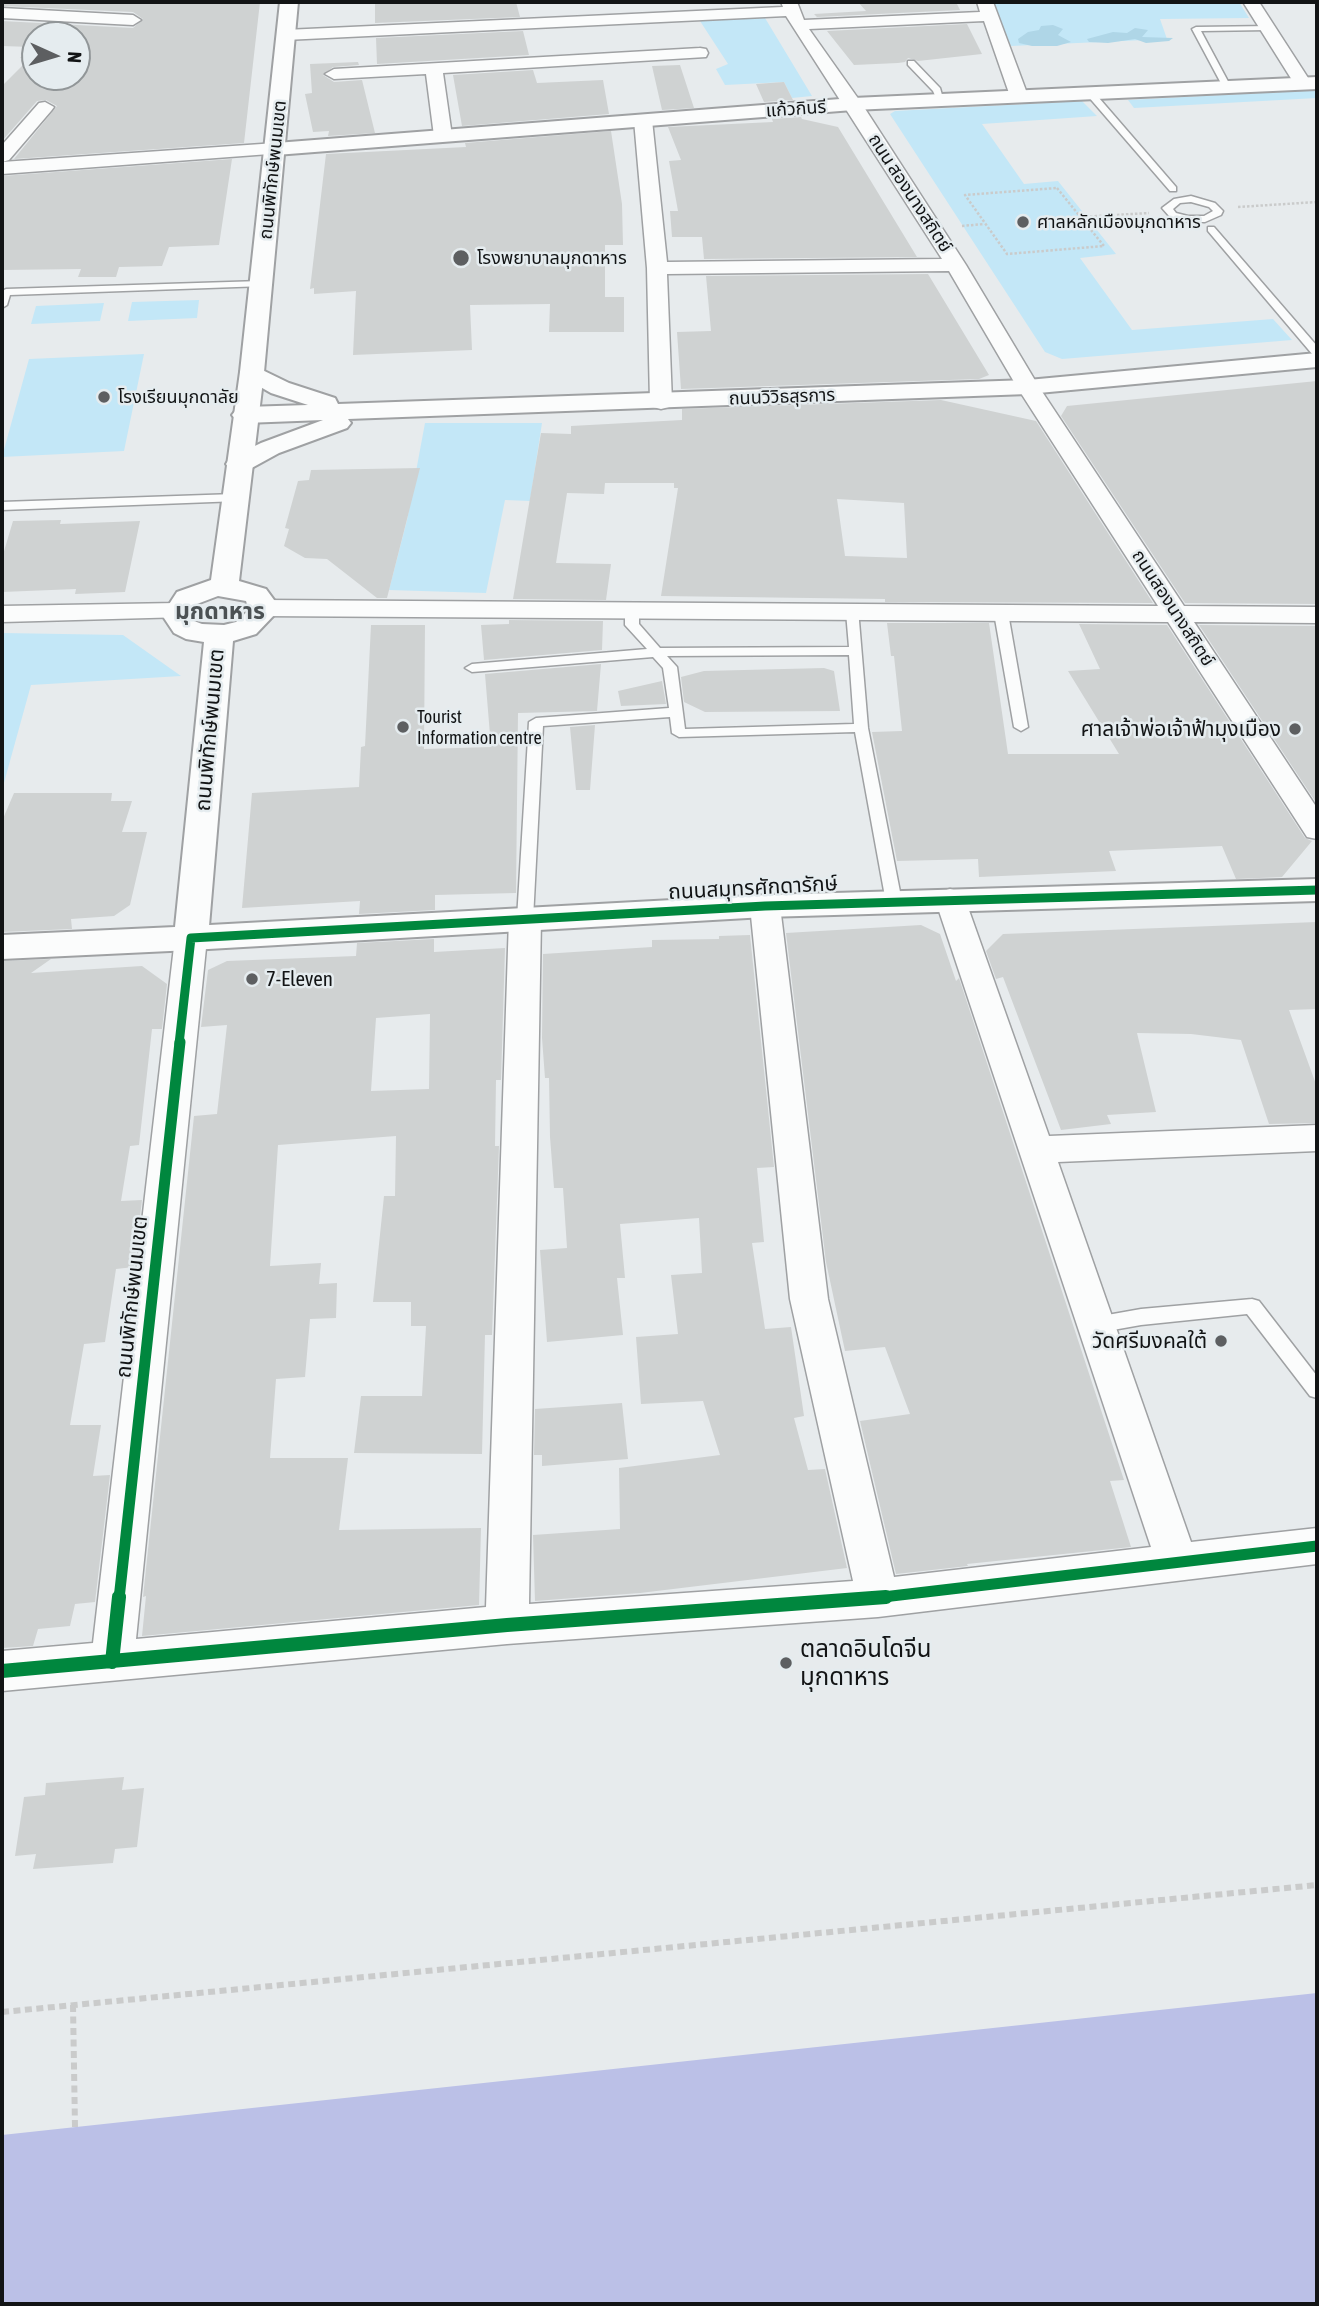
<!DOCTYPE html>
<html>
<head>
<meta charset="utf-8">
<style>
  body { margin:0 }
  #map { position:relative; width:1319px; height:2306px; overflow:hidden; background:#e7ebed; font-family:"Asap Condensed",sans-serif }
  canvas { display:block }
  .frame { position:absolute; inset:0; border:4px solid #121415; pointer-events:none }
  .north { position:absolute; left:21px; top:21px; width:70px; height:70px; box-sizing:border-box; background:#e5ecef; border:2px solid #919698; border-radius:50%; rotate:94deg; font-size:19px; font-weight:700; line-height:28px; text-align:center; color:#121415 }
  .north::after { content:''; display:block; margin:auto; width:24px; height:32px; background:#5d5f61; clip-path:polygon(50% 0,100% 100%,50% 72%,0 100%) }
</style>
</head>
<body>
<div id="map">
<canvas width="1319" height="2306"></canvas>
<div class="frame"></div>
<div class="north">N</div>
</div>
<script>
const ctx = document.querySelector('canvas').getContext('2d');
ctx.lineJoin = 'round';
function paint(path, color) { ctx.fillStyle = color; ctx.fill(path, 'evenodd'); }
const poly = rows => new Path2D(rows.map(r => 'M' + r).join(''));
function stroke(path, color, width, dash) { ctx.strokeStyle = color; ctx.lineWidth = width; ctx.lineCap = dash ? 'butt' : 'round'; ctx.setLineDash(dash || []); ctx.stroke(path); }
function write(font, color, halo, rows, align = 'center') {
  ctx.font = font + ' "Asap Condensed","Noto Sans Thai",sans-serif'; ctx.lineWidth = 5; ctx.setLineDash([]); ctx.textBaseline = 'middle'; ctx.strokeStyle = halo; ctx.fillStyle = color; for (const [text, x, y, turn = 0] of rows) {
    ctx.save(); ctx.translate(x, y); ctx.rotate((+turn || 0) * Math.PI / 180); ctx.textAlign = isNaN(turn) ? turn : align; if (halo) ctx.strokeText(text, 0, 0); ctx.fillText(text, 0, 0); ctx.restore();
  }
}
const green = poly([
  [992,2,1239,2,1249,18,1160,19,1167,39,1011,46],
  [765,18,812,96,792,98,784,82,725,85,716,69,728,64,700,21],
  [1317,90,1317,98,1134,108,1128,100],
  [1082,101,1097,116,982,124,1024,184,1058,181,1116,254,1080,258,1132,330,1273,319,1292,340,1062,359,1045,352,890,114,895,111],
  [199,300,197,318,128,321,132,302],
  [104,303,100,321,31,324,36,306],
  [144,354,124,451,2,457,29,359],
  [425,423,542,423,530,501,505,500,486,593,389,590,407,520],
  [2,633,123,635,181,676,31,685,2,790]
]);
const forest = poly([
  [1053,25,1063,29,1058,35,1071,42,1057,46,1032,46,1019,43,1018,39,1028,32,1039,30,1041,26],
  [1135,28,1148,30,1142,37,1173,38,1169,41,1146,43,1135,39,1108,43,1089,42,1087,39,1113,32,1127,33]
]);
const water = poly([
  [1317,1993,1317,2304,2,2304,2,2135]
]);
const building = poly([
  [2,2,260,2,244,143,14,159,57,106,46,100,37,101,2,141,2,86,29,59,20,58,31,47,2,46,2,21,133,28,143,19,133,12,2,6],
  [35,35,77,35,77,77,35,77],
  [375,2,516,2,520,17,375,23],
  [858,2,956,2,960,10,817,17,814,14,866,11],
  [967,24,982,54,918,61,908,58,905,62,898,63,854,65,827,31],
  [523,31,529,55,377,64,376,38],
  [358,62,359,65,333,67,323,75,334,82,362,80,375,133,328,136,329,131,313,132,305,94,312,93,310,64],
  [680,65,694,108,662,110,652,66],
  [533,70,537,83,603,80,609,114,462,126,453,75],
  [784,82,793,100,764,102,756,84],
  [801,117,802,119,838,127,917,257,704,259,702,237,672,237,670,211,678,211,669,161,681,160,668,127,773,122,772,119],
  [611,131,622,204,623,245,605,245,605,297,624,297,624,332,549,332,550,304,470,305,472,350,353,355,356,291,314,294,314,288,310,289,326,154,466,147,465,143],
  [232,159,219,245,169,247,162,266,119,267,116,277,78,277,81,269,2,270,2,176],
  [928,274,989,375,979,379,681,389,677,332,711,331,706,276],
  [1317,381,1317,604,1185,603,1061,416,1067,406],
  [941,400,1036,421,1153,603,885,602,885,599,661,596,678,488,674,488,674,483,605,483,604,494,567,493,556,563,611,564,606,600,513,599,541,433,571,434,571,426,682,420,682,409],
  [837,499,904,503,907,558,845,556],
  [420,468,387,598,377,598,327,559,305,558,284,546,289,529,285,528,298,481,309,480,311,470],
  [61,520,60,524,140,521,125,592,75,594,76,589,2,592,2,558,13,521],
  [509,620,603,621,602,650,484,660,481,625,509,624],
  [887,623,989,623,1008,754,1119,754,1068,671,1100,669,1079,624,1167,625,1305,838,1312,841,1282,877,1236,879,1222,846,1109,851,1116,871,979,877,978,859,897,861,872,732,902,731,894,656,891,656],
  [371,625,425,625,424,749,491,747,485,674,601,664,597,711,518,713,516,893,435,895,435,910,359,914,360,901,242,908,252,793,359,787,361,747,365,746],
  [1199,625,1317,626,1317,804],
  [824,668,834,671,840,711,705,712,684,702,681,677,704,671],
  [662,681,666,704,621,706,618,691],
  [595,725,590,790,576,790,570,727],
  [14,793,112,793,111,801,132,801,122,832,147,832,130,905,114,916,71,919,72,929,2,932,2,821],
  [1317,922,1317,1009,1289,1010,1317,1087,1317,1123,1269,1124,1241,1040,1191,1034,1137,1033,1156,1112,1107,1115,1111,1124,1061,1130,1003,977,996,979,986,951,1003,934],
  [921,925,940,934,956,981,959,978,1124,1480,1110,1481,1131,1547,967,1564,968,1566,896,1574,860,1421,910,1414,885,1347,845,1351,826,1262,786,933],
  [750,935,774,1167,757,1168,764,1242,752,1243,765,1329,791,1327,804,1416,794,1418,808,1470,825,1469,847,1568,640,1593,535,1601,533,1535,620,1529,619,1468,720,1455,703,1401,641,1404,636,1337,678,1334,671,1275,702,1273,699,1218,620,1224,625,1278,617,1278,623,1335,547,1342,540,1250,567,1248,563,1188,554,1188,550,1137,549,1078,545,1078,542,1038,543,954,652,947,652,940,719,939,719,936],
  [434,939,434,952,505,948,501,1080,496,1080,495,1146,499,1146,492,1335,485,1335,482,1454,354,1453,361,1396,422,1396,426,1326,411,1326,411,1302,373,1302,384,1196,395,1196,396,1136,278,1145,270,1266,321,1263,319,1284,337,1283,336,1318,310,1319,305,1377,276,1379,270,1458,348,1458,339,1530,481,1528,479,1605,142,1636,146,1596,143,1597,194,1116,217,1114,227,1025,201,1027,208,970,227,961,356,956,357,943],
  [430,1014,429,1089,371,1091,376,1018],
  [51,959,31,973,142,966,167,984,162,1029,152,1029,139,1145,130,1146,121,1201,142,1200,134,1267,116,1269,105,1342,84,1344,70,1425,101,1425,93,1476,110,1475,95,1602,75,1604,70,1626,38,1629,33,1646,2,1648,2,961],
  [622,1403,628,1459,542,1466,542,1455,534,1455,535,1409],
  [124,1777,122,1790,144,1788,137,1847,115,1849,113,1863,33,1869,36,1854,15,1856,24,1797,45,1795,46,1783]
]);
const pathFar1 = poly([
  [1057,188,1104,246,1007,254,965,195,1057,188],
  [1238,207,1317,202],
  [1081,217,1149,213],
  [962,226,984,224]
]);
const path = poly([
  [73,2005,75,2127],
  [2,2012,1317,1885]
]);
const lane = poly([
  [1271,26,1268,30,1201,31,1231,87,1227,90,1223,87,1192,29,1196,27,1271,26],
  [908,61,914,61,940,88,944,102,938,102,933,91,908,65,908,61],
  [1087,91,1093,91,1176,187,1176,191,1170,191,1087,95,1087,91],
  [1191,196,1215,203,1223,211,1221,215,1205,222,1188,222,1170,217,1162,208,1174,199,1191,196],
  [1191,202,1209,207,1213,211,1204,216,1188,216,1176,213,1173,209,1180,203,1191,202],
  [1208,227,1214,227,1317,346,1317,356,1313,355,1208,231,1208,227],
  [261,281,265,282,265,286,10,295,7,305,2,308,2,291,6,289,261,281],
  [235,494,241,498,239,501,2,510,2,502,235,494],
  [632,606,639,610,639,624,660,648,849,647,846,612,853,608,858,609,868,728,902,902,899,906,894,907,886,902,855,732,679,737,672,733,670,717,543,726,533,919,531,923,519,923,517,919,529,722,536,718,669,708,663,668,653,657,472,672,465,668,472,664,647,649,625,625,625,610,632,606],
  [849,655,854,724,685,729,677,667,667,656,849,655],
  [1001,609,1008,613,1028,727,1021,731,1014,727,994,613,1001,609],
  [1252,1299,1259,1301,1317,1376,1317,1398,1310,1396,1247,1314,1141,1325,1096,1333,1089,1330,1087,1325,1089,1320,1096,1317,1141,1309,1252,1299]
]);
const street = poly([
  [781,2,797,2,804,20,980,12,977,2,993,2,1028,96,1025,100,1019,101,1010,96,984,21,809,29,862,104,966,265,1039,387,1184,606,1317,607,1317,623,1194,622,1317,808,1317,839,1307,837,1168,622,263,616,254,614,250,608,254,602,263,600,1158,606,1017,387,949,271,667,274,672,402,669,407,661,409,653,407,650,402,647,268,634,120,637,116,643,115,652,120,667,262,942,259,786,16,285,40,277,35,285,30,783,7,781,2],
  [1243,2,1259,2,1312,84,1309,88,1297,88,1243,2],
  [2,8,133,15,141,20,133,25,2,18,2,8],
  [700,48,706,49,708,53,706,57,443,73,452,136,443,141,434,136,426,74,334,79,325,74,334,69,700,48],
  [45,102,54,107,51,111,9,160,2,162,2,145,39,103,45,102],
  [276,143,285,149,283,153,2,174,2,162,276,143],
  [177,603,186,605,190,611,186,617,2,622,2,606,177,603],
  [950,889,961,892,965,899,1049,1136,1317,1125,1317,1151,1058,1162,1191,1542,1317,1528,1317,1564,878,1617,507,1644,2,1691,2,1651,93,1643,175,938,180,931,191,927,202,931,207,938,136,1639,486,1607,509,919,514,912,525,909,536,912,541,919,529,1604,853,1581,790,1299,750,906,754,899,765,896,776,899,780,906,828,1299,894,1577,1151,1547,935,899,939,892,950,889]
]);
const secondary = poly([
  [1317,77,1317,89,853,110,276,155,269,153,266,149,269,145,276,143,853,98,1317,77],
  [1317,353,1317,367,1028,394,348,419,351,423,347,428,279,453,248,470,239,472,230,470,226,464,230,458,261,443,323,420,245,423,236,420,232,415,236,410,245,407,308,405,271,393,243,377,240,372,243,367,252,365,289,383,335,398,338,404,1028,380,1317,353],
  [1317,879,1317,901,765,917,191,950,179,946,174,938,179,930,191,926,765,895,1317,879]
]);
const primary = poly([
  [280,2,298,2,264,372,239,581,266,589,277,604,277,612,256,634,233,641,208,938,203,946,191,950,2,959,2,935,175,927,204,642,186,639,174,633,162,615,177,592,211,580,240,372,280,2],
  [218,596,246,601,249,610,236,622,224,625,202,624,194,621,190,615,197,604,218,596]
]);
const cyclewayFar2 = poly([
  [179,1044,191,938,765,906,1317,890]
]);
const cyclewayFar1 = poly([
  [119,1599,180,1042],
  [866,1599,1317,1546]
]);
const cycleway = poly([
  [112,1662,119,1597],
  [2,1671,507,1625,886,1597]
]);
const markers = [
  [1023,222,7,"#5d5f61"],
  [461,258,9,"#5d5f61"],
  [104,397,7,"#5d5f61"],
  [403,727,7,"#5d5f61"],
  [1295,729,7,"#5d5f61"],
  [252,979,7,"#5d5f61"],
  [1221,1341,7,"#5d5f61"],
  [786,1663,7,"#5d5f61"]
];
const farStreetnames = [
  ["แก้วกินรี",796,109,-4],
  ["ถนนพิทักษ์พนมเขต",273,170,-84],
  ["ถนน สองนางสถิตย์",910,193,57],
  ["ถนนวิวิธสุรการ",782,397,-2],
  ["ถนนสองนางสถิตย์",1173,608,57]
];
const farPoinames = [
  ["ศาลหลักเมืองมุกดาหาร",1037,222],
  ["โรงพยาบาลมุกดาหาร",477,258],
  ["โรงเรียนมุกดาลัย",118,397],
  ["Tourist",417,717],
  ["Information centre",417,738]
];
const poiNames = [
  ["ศาลเจ้าพ่อเจ้าฟ้ามุงเมือง",1281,729],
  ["7-Eleven",266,979,"left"],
  ["วัดศรีมงคลใต้",1207,1341]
];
const streetNames = [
  ["ถนนพิทักษ์พนมเขต",210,730,-85],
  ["ถนนสมุทรศักดารักษ์",753,888,-3],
  ["ถนนพิทักษ์พนมเขต",132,1297,-84]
];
const farDistrictnames = [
  ["มุกดาหาร",220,612]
];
const nearPoinames = [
  ["ตลาดอินโดจีน",800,1649],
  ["มุกดาหาร",800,1677]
];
paint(green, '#c3e7f7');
paint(forest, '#afd6e7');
paint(water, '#bbc0e7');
paint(building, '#cfd2d2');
stroke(lane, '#9fa1a3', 3);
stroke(street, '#9fa1a3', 3);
stroke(secondary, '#9fa1a3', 4);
stroke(primary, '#9fa1a3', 4);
stroke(pathFar1, '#cacbcb', 2.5, [2.5, 2]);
stroke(path, '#cacbcb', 6, [7, 4.5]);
paint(lane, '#fbfcfc');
paint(street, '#fbfcfc');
paint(secondary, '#fbfcfc');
paint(primary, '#fbfcfc');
stroke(cyclewayFar2, '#00873e', 9);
stroke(cyclewayFar1, '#00873e', 11);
stroke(cycleway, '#00873e', 14);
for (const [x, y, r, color] of markers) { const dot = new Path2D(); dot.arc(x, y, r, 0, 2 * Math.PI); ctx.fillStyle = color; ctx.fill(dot); stroke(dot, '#e5ecef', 2.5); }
write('18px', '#121415', '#e5ecef', farStreetnames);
write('18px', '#121415', '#e5ecef', farPoinames, 'left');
write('21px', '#121415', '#e5ecef', poiNames, 'right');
write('21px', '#121415', '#e5ecef', streetNames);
write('bold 23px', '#4b5153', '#e5ecef', farDistrictnames);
write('24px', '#121415', '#e5ecef', nearPoinames, 'left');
</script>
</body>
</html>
